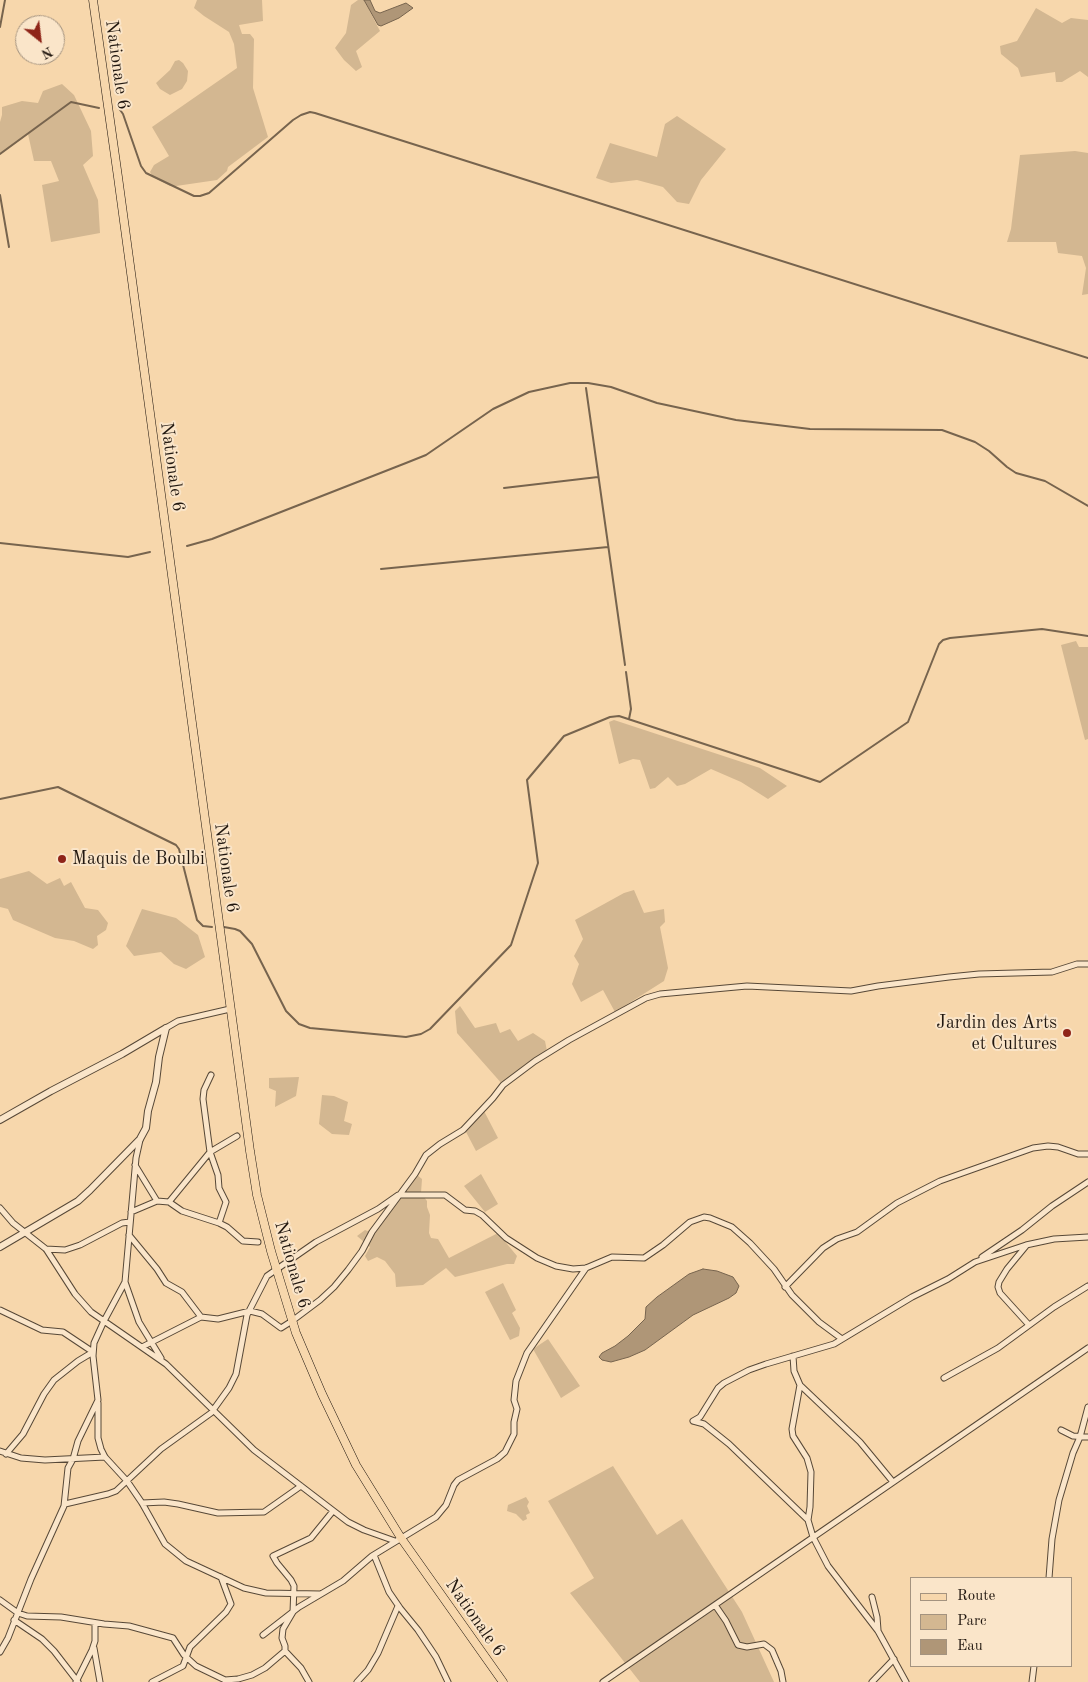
<!DOCTYPE html>
<html>
<head>
<meta charset="utf-8">
<style>
  body { margin:0 }
  #map { position:relative; width:1088px; height:1682px; overflow:hidden; background:#f7d7ac; font-family:"Old Standard TT",serif }
  canvas { display:block }
  .legend { position:absolute; left:910px; top:1577px; width:162px; height:90px; box-sizing:border-box; background:#fae5c9; border:1px solid #a4937f; margin:0; padding:6px 9px; list-style:none; font-size:15px; color:#221810 }
  .legend li { display:flex; align-items:center; gap:10px; height:25px }
  .legend b { width:25px; border:1px solid #a4937f }
  .north { position:absolute; left:15px; top:15px; width:50px; height:50px; box-sizing:border-box; background:#fae5c9; border:1px solid #a4937f; border-radius:50%; rotate:151deg; font-size:14px; font-weight:700; line-height:20px; text-align:center; color:#221810 }
  .north::after { content:''; display:block; margin:auto; width:18px; height:22px; background:#8f2418; clip-path:polygon(50% 0,100% 100%,50% 72%,0 100%) }
</style>
</head>
<body>
<div id="map">
<canvas width="1088" height="1682"></canvas>
<ul class="legend">
<li><b style="height:6px;background:#f7d7ac"></b>Route</li>
<li><b style="height:14px;background:#d3b791"></b>Parc</li>
<li><b style="height:14px;background:#af9677"></b>Eau</li>
</ul>
<div class="north">N</div>
</div>
<script>
const ctx = document.querySelector('canvas').getContext('2d');
ctx.lineJoin = 'round';
function paint(path, color) { ctx.fillStyle = color; ctx.fill(path, 'evenodd'); }
const poly = rows => new Path2D(rows.map(r => 'M' + r).join(''));
function stroke(path, color, width, dash) { ctx.strokeStyle = color; ctx.lineWidth = width; ctx.lineCap = dash ? 'butt' : 'round'; ctx.setLineDash(dash || []); ctx.stroke(path); }
function write(font, color, halo, rows, align = 'center') {
  ctx.font = font + ' "Old Standard TT",serif'; ctx.lineWidth = 4; ctx.setLineDash([]); ctx.textBaseline = 'middle'; ctx.strokeStyle = halo; ctx.fillStyle = color; for (const [text, x, y, turn = 0] of rows) {
    ctx.save(); ctx.translate(x, y); ctx.rotate((+turn || 0) * Math.PI / 180); ctx.textAlign = isNaN(turn) ? turn : align; if (halo) ctx.strokeText(text, 0, 0); ctx.fillText(text, 0, 0); ctx.restore();
  }
}
const green = poly([
  [197,0,262,0,263,21,239,25,242,34,250,34,254,39,253,88,268,137,228,167,227,171,217,180,176,186,170,186,153,177,150,172,154,165,169,156,152,127,237,68,234,44,229,32,204,16,194,8],
  [358,0,364,0,380,31,356,51,362,67,356,71,344,60,335,48,346,33,351,5],
  [1036,8,1062,23,1071,18,1088,20,1088,77,1080,71,1062,82,1056,82,1055,72,1021,77,1018,68,1001,54,1000,46,1017,41],
  [179,60,183,63,188,71,187,81,182,89,170,95,160,89,156,83,170,70,175,61],
  [62,84,74,95,91,131,93,156,83,165,98,200,100,233,51,242,42,185,59,181,51,161,34,161,28,134,0,154,0,122,2,115,2,107,22,101,38,103,43,91],
  [677,116,726,149,701,180,689,204,677,202,663,187,637,180,611,183,596,178,610,143,657,157,665,124],
  [1075,151,1088,153,1088,294,1082,295,1086,268,1082,256,1058,253,1056,242,1007,242,1011,229,1020,155],
  [1076,641,1079,647,1088,647,1088,739,1085,740,1061,645],
  [614,720,760,768,787,786,768,799,741,782,711,769,685,784,677,786,668,777,655,788,650,789,640,760,633,759,619,764,609,722],
  [29,871,47,884,60,878,64,886,71,882,85,908,98,910,108,923,106,930,97,936,98,945,93,949,74,941,55,938,13,920,8,909,0,907,0,879],
  [634,890,644,913,664,909,665,922,660,927,668,968,664,981,615,1012,603,990,581,1002,572,984,579,964,574,956,583,939,575,920,624,893],
  [142,909,176,918,198,935,205,957,186,969,174,964,161,952,134,956,126,946],
  [460,1006,475,1028,496,1023,500,1033,510,1029,518,1041,533,1033,545,1041,547,1051,524,1065,503,1085,457,1033,455,1011],
  [299,1077,296,1096,275,1107,276,1091,269,1088,269,1078],
  [322,1095,334,1096,348,1102,344,1121,352,1124,349,1135,332,1134,319,1124],
  [484,1111,498,1138,476,1151,465,1130],
  [481,1174,498,1204,485,1212,464,1186],
  [417,1175,422,1179,421,1193,427,1201,427,1207,430,1215,429,1233,431,1238,438,1239,449,1258,498,1233,517,1256,514,1264,507,1264,455,1277,446,1268,423,1285,396,1287,395,1274,385,1261,377,1257,368,1261,365,1256,370,1247,357,1236,365,1230,370,1232],
  [503,1283,516,1310,512,1313,520,1328,519,1336,510,1340,485,1292],
  [548,1339,580,1386,561,1398,533,1349],
  [613,1466,657,1535,682,1519,742,1612,774,1682,640,1682,570,1593,594,1578,548,1501],
  [526,1497,529,1502,527,1506,530,1513,526,1515,527,1519,523,1521,516,1514,507,1511,508,1505]
]);
const water = poly([
  [364,0,370,0,375,11,380,13,406,3,413,8,399,18,381,26,378,25,364,0],
  [703,1269,717,1271,733,1277,739,1286,736,1293,729,1298,693,1315,645,1350,629,1357,611,1362,602,1360,599,1357,602,1353,615,1346,628,1336,645,1319,646,1307,657,1297,689,1274,703,1269]
]);
const stream = poly([
  [0,27,5,0],
  [118,107,123,114,141,166,146,173,194,196,200,196,209,193,293,120,301,115,310,112,315,113,1088,358],
  [0,154,71,102,99,108],
  [0,195,9,247],
  [586,388,625,665],
  [504,488,598,477],
  [0,543,128,557,150,552],
  [187,546,212,539,406,463,426,455,493,409,529,392,570,383,588,383,611,387,657,403,736,420,810,429,942,430,975,442,989,451,1007,467,1016,473,1045,481,1088,506],
  [381,569,608,547],
  [626,672,631,709,629,719],
  [0,799,58,787,176,845,179,849,197,920,203,926,212,927],
  [224,927,235,929,240,931,252,944,286,1011,299,1024,310,1028,406,1037,421,1034,430,1029,511,945,538,863,527,780,564,736,610,717,619,716,820,782,908,722,939,644,943,640,950,638,1042,629,1088,636]
]);
const minor = poly([
  [166,1028,178,1021,230,1009],
  [211,1075,204,1090,203,1099,210,1152,218,1175,219,1188,226,1202,219,1223],
  [135,1165,157,1201,169,1202,182,1211,219,1223,227,1227,243,1241,258,1242],
  [169,1202,210,1152,237,1136],
  [0,1208,13,1223,46,1249,75,1294,91,1312,166,1364,254,1450,348,1522,364,1530,395,1541],
  [131,1212,157,1201],
  [129,1235,157,1269,166,1283,182,1292,201,1317],
  [1026,1246,1007,1269,999,1282,998,1287,1000,1293,1029,1325],
  [46,1249,65,1250,80,1245,122,1223,130,1222],
  [982,1257,1022,1230,1052,1206,1088,1182],
  [125,1282,139,1322,161,1358],
  [785,1287,823,1248,837,1239,857,1232,897,1203,940,1181,1033,1148,1048,1146,1058,1147,1078,1154,1088,1154],
  [0,1310,42,1330,63,1332,93,1352,78,1361,54,1380,44,1394,23,1434,6,1454],
  [142,1347,201,1317,218,1319,250,1311,262,1314,281,1328,292,1321,320,1300,334,1287,348,1270,362,1251,372,1232,415,1174,426,1155,440,1144,463,1130,493,1098,503,1085,535,1061,569,1040,646,998,660,994,747,986,851,991,878,986,949,977,979,974,1052,972,1077,964,1088,964],
  [793,1356,794,1371,800,1385,792,1429,793,1436,807,1458,811,1472,810,1507,808,1520],
  [944,1378,998,1348,1054,1307,1088,1286],
  [800,1385,860,1442,893,1482],
  [98,1403,98,1438,101,1449,105,1457,127,1481,142,1503,165,1544,170,1548,186,1561,244,1588,266,1593,320,1594],
  [693,1421,700,1417,718,1388,724,1383,749,1370,766,1364,834,1344,912,1297,948,1279,975,1262,1026,1245,1054,1239,1088,1237],
  [693,1421,704,1424,729,1444,808,1520,813,1537,828,1566,878,1631,906,1682],
  [1061,1430,1073,1436,1088,1437],
  [0,1451,21,1458,45,1460,105,1457],
  [142,1503,164,1502,178,1504,218,1513,264,1512,301,1486],
  [65,1504,108,1494,116,1491,161,1449,211,1413,229,1388,236,1374,247,1315,267,1276,316,1242,378,1209,398,1195,445,1195,465,1210,475,1211,482,1215,506,1238,537,1258,556,1266,573,1269,586,1268,612,1257,644,1258,663,1245,690,1222,704,1217,710,1218,732,1227,750,1243,774,1269,792,1295,819,1322,842,1339],
  [374,1555,389,1592,400,1608,418,1630,436,1657,448,1682],
  [1049,1578,1052,1539,1059,1500,1073,1453,1080,1437,1088,1407],
  [872,1597,877,1617,878,1630],
  [0,1600,18,1613,27,1616,61,1617,104,1624,129,1626,173,1638,184,1655,196,1666,225,1680,238,1679,252,1675,265,1668,285,1651],
  [715,1605,726,1621,738,1645,747,1647,764,1644,772,1650,781,1671,783,1682],
  [14,1620,42,1639,54,1651,78,1682],
  [263,1635,299,1607,343,1581,372,1556,436,1517,446,1505,454,1485,458,1480,497,1459,505,1452,514,1434,514,1422,517,1409,514,1400,516,1381,527,1353,586,1268],
  [94,1648,100,1682],
  [0,1652,8,1638,31,1579,64,1506,68,1468,73,1459,78,1441,98,1400,93,1356,94,1343,104,1321,125,1282,136,1158,140,1140],
  [76,1682,92,1650,95,1641,95,1623],
  [152,1682,183,1666,190,1647,226,1612,231,1604,221,1577],
  [309,1682,301,1668,285,1651,285,1646,282,1638,283,1629,293,1612,294,1586,291,1580,277,1563,273,1556,311,1538,333,1511],
  [357,1682,368,1670,378,1653,398,1606],
  [603,1682,1088,1348],
  [872,1682,894,1659],
  [1032,1682,1034,1666]
]);
const tertiary = poly([
  [0,1120,51,1091,122,1054,166,1028],
  [0,1247,78,1201,90,1190,140,1139,146,1128,148,1111,156,1082,159,1057,166,1028]
]);
const primary = poly([
  [93,0,118,177,250,1151,257,1195,271,1251,296,1333,322,1394,356,1465,401,1538,503,1682]
]);
const markers = [
  [62,859,5,"#8f2418"],
  [1067,1033,5,"#8f2418"]
];
const streetNames = [
  ["Nationale 6",117,65,82],
  ["Nationale 6",172,467,82],
  ["Nationale 6",226,868,82],
  ["Nationale 6",292,1265,74],
  ["Nationale 6",475,1618,55]
];
const poiNames = [
  ["Maquis de Boulbi",72,859],
  ["Jardin des Arts",1057,1023,"right"],
  ["et Cultures",1057,1044,"right"]
];
paint(green, '#d3b791');
paint(water, '#af9677');
stroke(water, '#77644e', 1);
stroke(stream, '#77644e', 2);
stroke(minor, '#574837', 7);
stroke(tertiary, '#574837', 8);
stroke(primary, '#221810', 9);
stroke(minor, '#fae5c9', 5);
stroke(tertiary, '#fae5c9', 6);
stroke(primary, '#f7d7ac', 8);
for (const [x, y, r, color] of markers) { const dot = new Path2D(); dot.arc(x, y, r, 0, 2 * Math.PI); ctx.fillStyle = color; ctx.fill(dot); stroke(dot, '#fae5c9', 2); }
write('18px', '#221810', '#fae5c9', streetNames);
write('18px', '#221810', '#fae5c9', poiNames, 'left');
</script>
</body>
</html>
